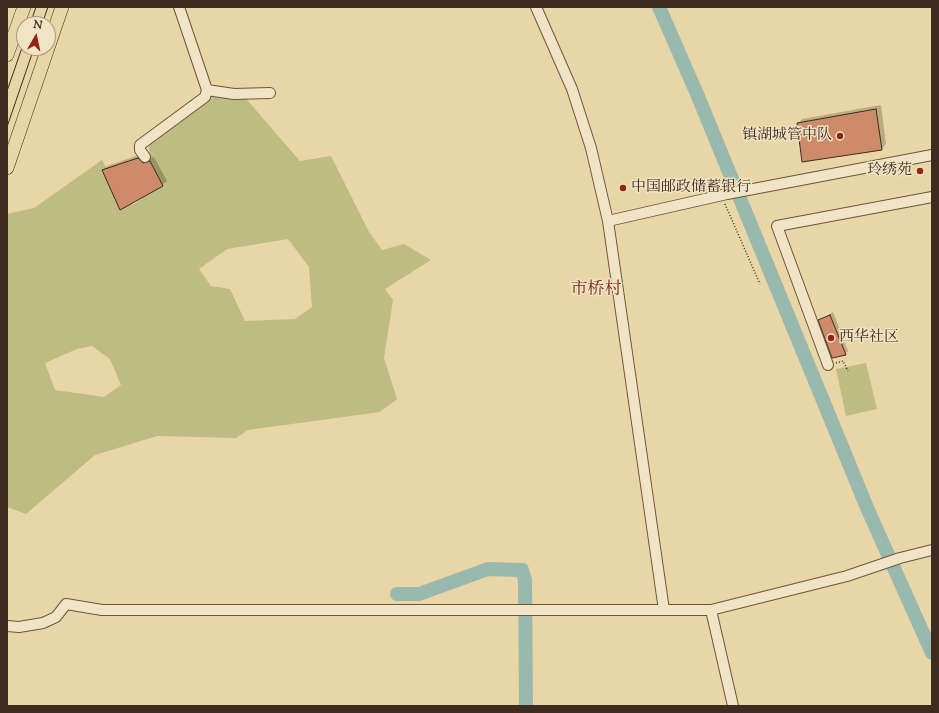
<!DOCTYPE html>
<html>
<head>
<meta charset="utf-8">
<style>
  body { margin:0 }
  #map { position:relative; width:939px; height:713px; overflow:hidden; background:#e9d6a6; font-family:"Sorts Mill Goudy",serif }
  canvas { display:block }
  .frame { position:absolute; inset:0; border:8px solid #3f2a21; pointer-events:none }
  .north { position:absolute; left:16px; top:16px; width:40px; height:40px; box-sizing:border-box; background:#f1e4c5; border:1px solid #aa9a83; border-radius:50%; rotate:9deg; font-size:11px; font-weight:700; line-height:16px; text-align:center; color:#3f2a21 }
  .north::after { content:''; display:block; margin:auto; width:14px; height:18px; background:#8f2418; clip-path:polygon(50% 0,100% 100%,50% 72%,0 100%) }
</style>
</head>
<body>
<div id="map">
<canvas width="939" height="713"></canvas>
<div class="frame"></div>
<div class="north">N</div>
</div>
<script>
const ctx = document.querySelector('canvas').getContext('2d');
ctx.lineJoin = 'round';
function paint(path, color) { ctx.fillStyle = color; ctx.fill(path, 'evenodd'); }
const poly = rows => new Path2D(rows.map(r => 'M' + r).join(''));
function stroke(path, color, width, dash) { ctx.strokeStyle = color; ctx.lineWidth = width; ctx.lineCap = dash ? 'butt' : 'round'; ctx.setLineDash(dash || []); ctx.stroke(path); }
function write(font, color, halo, rows, align = 'center') {
  ctx.font = font + ' "Sorts Mill Goudy","Noto Serif SC",serif'; ctx.lineWidth = 3; ctx.setLineDash([]); ctx.textBaseline = 'middle'; ctx.strokeStyle = halo; ctx.fillStyle = color; for (const [text, x, y, turn = 0] of rows) {
    ctx.save(); ctx.translate(x, y); ctx.rotate((+turn || 0) * Math.PI / 180); ctx.textAlign = isNaN(turn) ? turn : align; if (halo) ctx.strokeText(text, 0, 0); ctx.fillText(text, 0, 0); ctx.restore();
  }
}
const green = poly([
  [222,90,241,93,300,161,331,156,369,232,382,250,404,244,431,260,385,289,393,300,384,358,397,399,380,412,248,430,236,438,157,436,95,455,26,514,7,507,7,214,34,208,102,160,125,203,134,204,151,192,149,142],
  [288,239,309,267,312,307,295,319,245,321,230,289,211,286,199,269,227,249],
  [92,346,110,359,121,385,104,397,55,390,45,363,77,349],
  [866,363,877,409,846,416,836,369]
]);
const shadow = poly([
  [881,105,886,144,882,149,803,161,798,124,802,119],
  [142,154,147,159,154,157,167,181,162,185,103,170,107,166],
  [833,312,848,351,845,354,820,320]
]);
const river = poly([
  [659,7,697,94,868,510,932,653],
  [397,594,419,594,488,569,522,570,525,580,526,706]
]);
const building = poly([
  [876,109,882,150,802,162,797,123,876,109],
  [138,158,143,163,150,161,163,186,120,210,102,170,138,158],
  [830,315,846,355,832,358,818,320,830,315]
]);
const path = poly([
  [725,204,760,284],
  [836,363,843,361,848,371]
]);
const minor = poly([
  [536,7,572,89,591,148,608,221,664,610],
  [207,90,234,94,270,93],
  [145,157,140,150,140,145,205,97,207,90,179,7],
  [608,221,727,194,932,155],
  [828,365,777,226,932,197],
  [711,610,733,706],
  [7,626,19,627,43,623,56,617,66,604,102,610,711,610,847,576,900,558,932,550]
]);
const major = poly([
  [7,55,24,7],
  [7,168,62,7]
]);
const tram = poly([
  [30,24,36,7],
  [42,24,48,7],
  [7,91,24,42],
  [7,127,34,48]
]);
const markers = [
  [840,136,4,"#8f2418"],
  [920,171,4,"#8f2418"],
  [623,188,4,"#8f2418"],
  [831,338,4,"#8f2418"]
];
const poiNames = [
  ["镇湖城管中队",832,136],
  ["玲绣苑",912,171],
  ["中国邮政储蓄银行",631,188,"left"],
  ["西华社区",839,338,"left"]
];
const quarterNames = [
  ["市桥村",596,291]
];
paint(green, '#bebc82');
paint(shadow, '#0003');
stroke(river, '#99b8ae', 14);
paint(building, '#cd8b6a');
stroke(building, '#3f2a21', 1);
stroke(minor, '#6a5542', 12);
stroke(major, '#3f2a21', 14);
stroke(path, '#3f2a21', 1.5, [1, 2]);
stroke(minor, '#f1e4c5', 10);
stroke(major, '#e9d6a6', 13);
stroke(tram, '#3f2a21', 1);
for (const [x, y, r, color] of markers) { const dot = new Path2D(); dot.arc(x, y, r, 0, 2 * Math.PI); ctx.fillStyle = color; ctx.fill(dot); stroke(dot, '#f1e4c5', 1.5); }
write('15px', '#3f2a21', '#f1e4c5', poiNames, 'right');
write('17px', '#7a1f14', '#f1e4c5', quarterNames);
</script>
</body>
</html>
